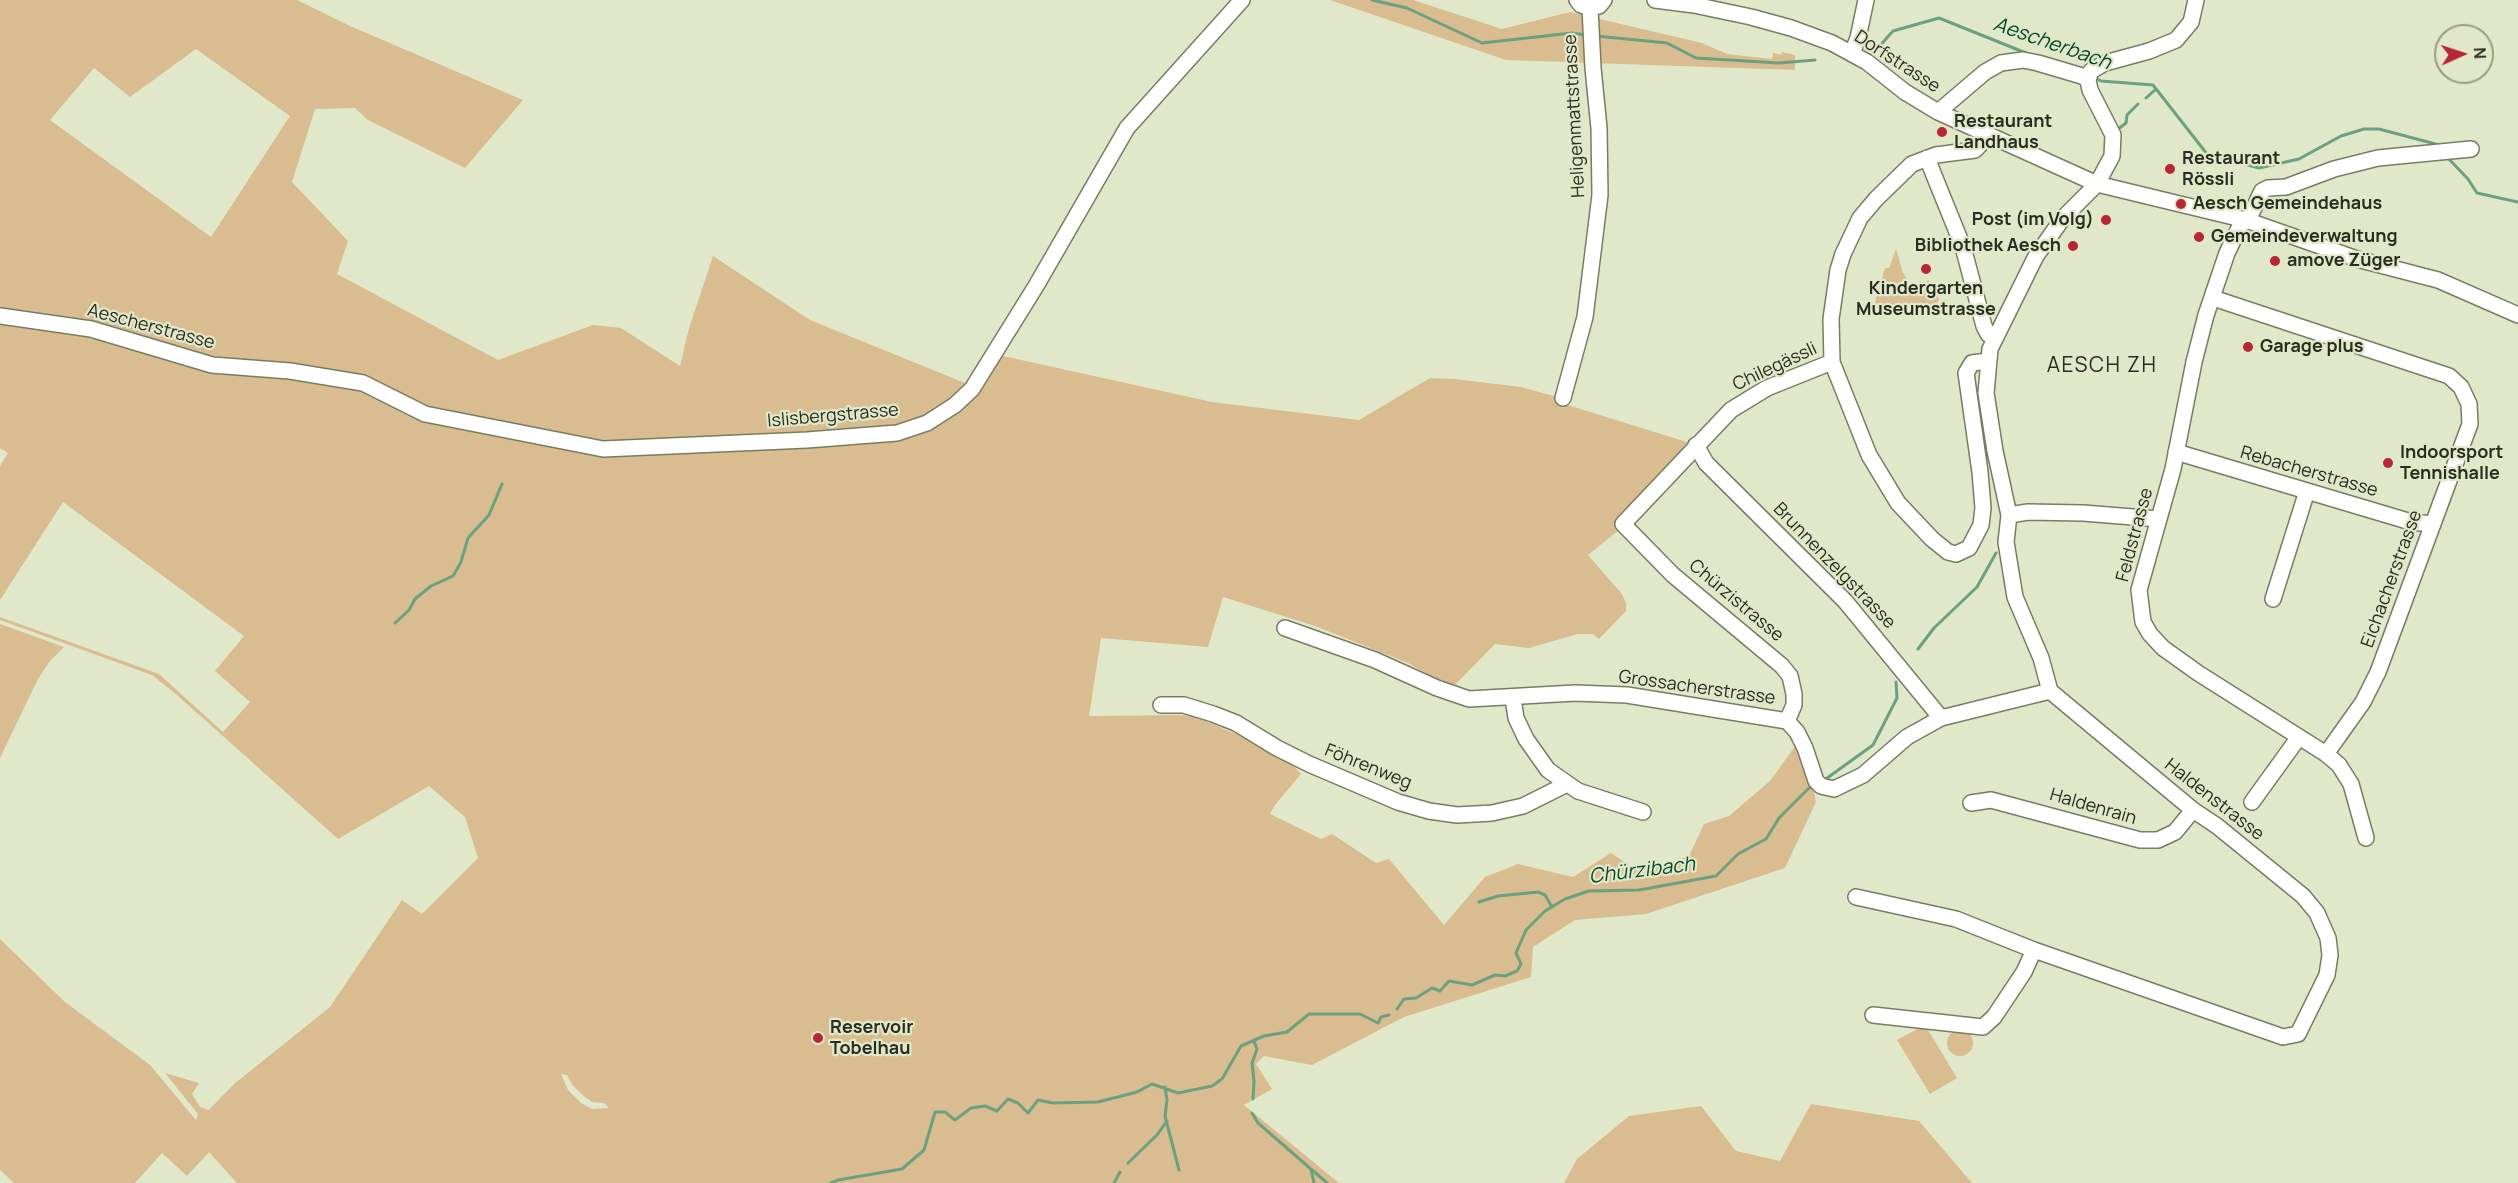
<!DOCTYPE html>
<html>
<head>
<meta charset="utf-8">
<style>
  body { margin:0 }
  #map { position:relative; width:2518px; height:1183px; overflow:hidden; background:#e1e8c9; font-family:Manrope,sans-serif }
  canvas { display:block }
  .north { position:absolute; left:2434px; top:24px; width:60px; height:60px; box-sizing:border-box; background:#e1e8c9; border:2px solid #979d85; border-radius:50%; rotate:87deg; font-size:16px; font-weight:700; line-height:24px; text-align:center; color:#292c20 }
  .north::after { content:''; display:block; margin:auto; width:21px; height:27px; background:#b72639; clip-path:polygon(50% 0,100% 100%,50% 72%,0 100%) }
</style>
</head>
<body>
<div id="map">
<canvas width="2518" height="1183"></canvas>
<div class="north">N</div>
</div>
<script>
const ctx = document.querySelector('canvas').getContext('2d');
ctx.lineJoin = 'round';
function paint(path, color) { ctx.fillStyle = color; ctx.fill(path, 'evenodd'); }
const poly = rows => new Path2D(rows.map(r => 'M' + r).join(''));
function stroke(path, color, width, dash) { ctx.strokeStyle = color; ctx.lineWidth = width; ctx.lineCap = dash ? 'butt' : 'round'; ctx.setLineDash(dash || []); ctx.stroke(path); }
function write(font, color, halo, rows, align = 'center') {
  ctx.font = font + ' Manrope,sans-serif'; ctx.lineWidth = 4.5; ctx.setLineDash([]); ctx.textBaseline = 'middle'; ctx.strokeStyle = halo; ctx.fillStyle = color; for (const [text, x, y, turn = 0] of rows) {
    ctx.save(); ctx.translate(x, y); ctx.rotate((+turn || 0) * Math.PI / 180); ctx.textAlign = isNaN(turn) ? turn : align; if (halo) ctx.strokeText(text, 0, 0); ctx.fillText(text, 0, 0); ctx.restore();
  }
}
const green = poly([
  [0,0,297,0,350,26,523,100,465,168,368,120,355,108,315,109,292,182,348,241,337,274,498,360,593,325,621,328,680,366,689,328,713,256,810,320,965,383,972,388,994,354,1212,402,1359,420,1430,378,1455,379,1521,387,1557,397,1558,402,1690,443,1634,518,1588,555,1622,594,1626,603,1626,611,1599,639,1593,634,1578,634,1529,648,1495,644,1452,688,1408,663,1315,626,1223,597,1208,647,1101,638,1089,716,1191,715,1245,738,1291,763,1301,774,1275,805,1270,814,1321,839,1332,834,1376,863,1389,859,1444,925,1485,877,1518,864,1573,877,1611,853,1641,873,1689,856,1704,824,1729,816,1770,781,1796,745,1809,764,1816,802,1785,868,1646,914,1575,920,1533,947,1531,977,1404,1017,1312,1065,1264,1056,1256,1064,1272,1089,1244,1105,1339,1183,237,1183,209,1152,187,1176,162,1153,135,1183,14,1183,0,1170,0,939,65,1002,150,1065,196,1120,198,1114,165,1073,199,1083,192,1094,200,1107,209,1110,234,1084,330,1007,402,900,422,914,478,858,465,817,429,786,338,839,177,695,152,675,0,620,0,617,159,674,223,732,250,702,215,671,244,636,63,502,0,600,0,466,8,453,0,448],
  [196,49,290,116,211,237,50,120,94,68,130,97],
  [561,1074,567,1075,573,1086,585,1097,592,1102,604,1103,609,1108,592,1109,581,1103,568,1090],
  [1330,0,1413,0,1502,29,1570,12,1702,43,1727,54,1772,59,1773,53,1781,55,1782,52,1795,55,1795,70,1506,60],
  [1896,249,1903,273,1913,289,1929,280,1939,299,1936,306,1874,306,1885,268,1889,268],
  [0,624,64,647,49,662,37,681,0,758],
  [1925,1025,1957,1078,1930,1094,1897,1040],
  '1947 1043a13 13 0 1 1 26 0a13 13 0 1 1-26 0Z',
  [1811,1104,1919,1121,1972,1183,1564,1183,1577,1159,1629,1116,1701,1106,1736,1151,1780,1161]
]);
const stream = poly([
  [1372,0,1407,8,1482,43,1572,33,1586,35],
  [1596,36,1667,43,1696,58,1779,63,1815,60],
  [1877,49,1893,31,1939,18,2026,53],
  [2095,78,2101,81,2153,85,2207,154,2259,168,2299,159,2341,136,2364,129,2379,129,2443,146],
  [2146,98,2156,89],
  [2117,130,2126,123,2127,115,2138,104],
  [2447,157,2468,179,2477,193,2518,202],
  [395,623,409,610,415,599,431,586,453,576,461,562,468,538,489,515,502,484],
  [1918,649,1934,628,1977,587,1996,553],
  [1823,781,1873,745,1897,698,1896,682],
  [1479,902,1498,896,1538,892,1545,895,1552,907],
  [1397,1009,1404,999,1416,998,1432,988,1440,991,1449,981,1472,985,1495,975,1505,976,1517,971,1521,964,1516,953,1526,930,1545,911,1565,899,1589,891,1639,890,1716,876,1738,854,1766,839,1779,818,1808,789,1814,786],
  [1165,1087,1167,1100,1165,1116,1179,1170],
  [1253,1099,1254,1081,1252,1063,1257,1049,1254,1041],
  [1252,1113,1258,1123,1327,1183],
  [1128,1163,1157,1135,1167,1121],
  [1311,1170,1314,1183],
  [831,1183,838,1180,902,1169,924,1150,935,1112,945,1112,955,1120,971,1108,985,1106,997,1111,1008,1099,1018,1103,1028,1113,1038,1100,1053,1103,1098,1102,1137,1092,1152,1084,1178,1093,1212,1086,1222,1079,1241,1046,1264,1036,1287,1032,1309,1014,1360,1014,1378,1023,1381,1017,1389,1015],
  [1114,1183,1120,1172]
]);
const minor = poly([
  [1577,0,1581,5,1590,8,1599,6,1604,0],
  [1655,0,1694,5,1751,17,1791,28,1832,43,1867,62,1905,92,1938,112,2097,184,2246,220,2357,259,2438,280,2518,315],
  [1852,53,1858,38,1866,0],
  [1938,112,1985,72,2001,63,2023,60,2038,63,2082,76,2088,80],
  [1927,158,1963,247,1984,326,1988,334,1994,338],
  [2213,298,2449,376,2461,387,2469,404,2470,424,2378,672,2363,702,2326,754],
  [0,316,91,329,212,365,290,371,363,383,425,414,603,449,807,440,897,433,927,423,955,405,972,389,1036,286,1127,128,1242,0],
  [1832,362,1869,455,1898,503,1932,539,1948,552,1956,554,1969,548,1981,525,1983,508,1980,472,1966,373,1972,363,1987,361],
  [1563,398,1585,317,1600,195,1599,128,1593,68,1590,8],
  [1696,445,1706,463,1845,601,1941,718],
  [2176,452,2411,522,2433,524],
  [2009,515,2028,512,2083,513,2158,519],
  [2273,599,2307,491],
  [1285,628,1375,660,1437,688,1469,699,1575,693,1627,695,1787,721,1797,732,1805,748,1816,781,1821,786,1834,789,1863,775,1907,737,1941,718,2050,691],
  [1513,698,1516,718,1526,739,1548,770,1578,791,1643,812],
  [1161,705,1184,705,1213,714,1236,723,1277,748,1309,764,1398,802,1429,811,1457,815,1492,813,1523,806,1567,784],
  [1787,721,1794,705,1794,694,1790,676,1782,666,1673,575,1623,524,1731,410,1767,388,1832,362,1831,319,1838,270,1843,254,1860,218,1876,199,1912,164,1936,155,1975,150,1979,146,1984,135],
  [2252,802,2299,737],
  [1971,803,1991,800,2140,840,2158,840,2175,832,2193,810],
  [2366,838,2351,784,2339,765,2326,754,2198,673,2163,648,2150,634,2143,622,2139,590,2173,469,2194,362,2206,315,2227,253,2240,226,2250,216,2262,191,2268,188,2286,187,2334,169,2378,158,2471,149],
  [1856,897,1956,919,2034,950,2283,1037,2298,1034,2327,975,2330,955,2328,938,2317,913,2303,896,2217,826,2193,810,2050,691,2041,658,2015,597,2006,542,2009,515,1995,451,1986,393,1990,349,2036,256,2063,218,2097,184,2112,156,2113,135,2090,90,2088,80,2091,71,2105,63,2149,51,2176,40,2191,22,2196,0],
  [1873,1015,1983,1027,1994,1017,2024,972,2034,950]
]);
const markers = [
  [1942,132,6,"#b72639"],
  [2170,169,6,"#b72639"],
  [2181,204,6,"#b72639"],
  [2106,220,6,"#b72639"],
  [2199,237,6,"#b72639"],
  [2073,246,6,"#b72639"],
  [2275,261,6,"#b72639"],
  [1926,269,6,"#b72639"],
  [2248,347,6,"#b72639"],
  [2388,463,6,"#b72639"],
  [818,1038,6,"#b72639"]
];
const streetNames = [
  ["Dorfstrasse",1897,62,33],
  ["Heligenmattstrasse",1575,116,-93],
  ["Aescherstrasse",151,327,15],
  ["Chilegässli",1775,367,-25],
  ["Islisbergstrasse",833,416,-5],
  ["Rebacherstrasse",2309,472,16],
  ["Feldstrasse",2135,535,-75],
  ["Brunnenzelgstrasse",1834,566,46],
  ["Eichacherstrasse",2392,579,-70],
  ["Chürzistrasse",1736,601,40],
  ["Grossacherstrasse",1697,688,8],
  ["Föhrenweg",1368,767,22],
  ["Haldenstrasse",2214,800,38],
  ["Haldenrain",2093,807,16]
];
const poiNames = [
  ["Restaurant",1954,122],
  ["Landhaus",1954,143],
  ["Restaurant",2182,159],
  ["Rössli",2182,180],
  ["Aesch Gemeindehaus",2193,204],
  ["Post (im Volg)",2094,220,"right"],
  ["Gemeindeverwaltung",2211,237],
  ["Bibliothek Aesch",2061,246,"right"],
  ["amove Züger",2287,261],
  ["Kindergarten",1926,289,"center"],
  ["Museumstrasse",1926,310,"center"],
  ["Garage plus",2260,347],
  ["Indoorsport",2400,453],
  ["Tennishalle",2400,474],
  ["Reservoir",830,1028],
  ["Tobelhau",830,1049]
];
const waterNames = [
  ["Aescherbach",2052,44,19],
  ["Chürzibach",1642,871,-7]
];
const quarterNames = [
  ["AESCH ZH",2102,366]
];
paint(green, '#d9bc8f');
stroke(stream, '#6ba180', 3);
stroke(minor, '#777d61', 18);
stroke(minor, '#fff', 15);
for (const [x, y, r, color] of markers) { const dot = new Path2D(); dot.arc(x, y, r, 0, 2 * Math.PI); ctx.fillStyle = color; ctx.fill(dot); stroke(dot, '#e1e8c9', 2); }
write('18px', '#292c20', '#e1e8c9', streetNames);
write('bold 18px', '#292c20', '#e1e8c9', poiNames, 'left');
write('italic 20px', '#034b2b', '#e1e8c9', waterNames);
ctx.letterSpacing = '1.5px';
write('21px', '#292c20', '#e1e8c9', quarterNames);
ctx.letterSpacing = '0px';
</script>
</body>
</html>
